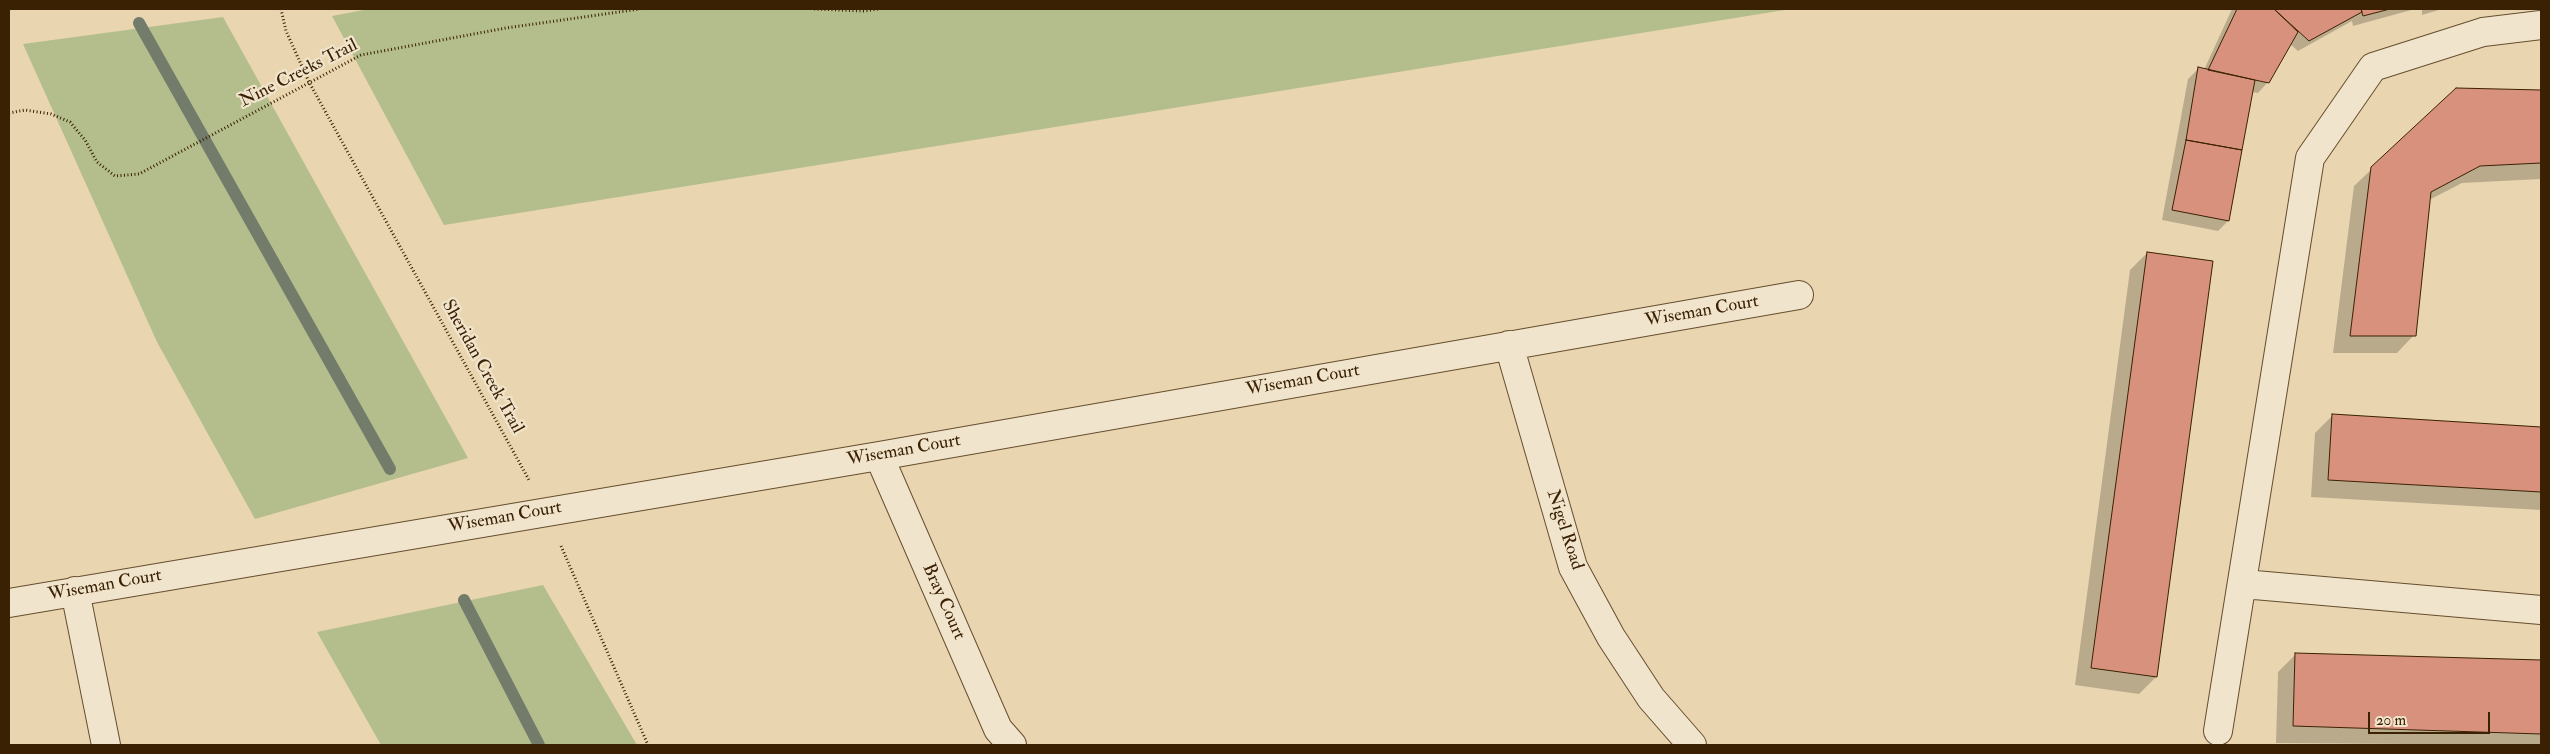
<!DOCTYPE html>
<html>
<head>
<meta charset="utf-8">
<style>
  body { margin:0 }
  #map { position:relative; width:2550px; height:754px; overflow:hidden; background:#e9d5b0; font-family:"IM FELL Double Pica",serif }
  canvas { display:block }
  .frame { position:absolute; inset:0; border:10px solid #3b2103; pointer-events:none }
  .scale { position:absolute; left:2368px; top:712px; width:122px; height:22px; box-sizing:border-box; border:2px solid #3b2103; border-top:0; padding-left:6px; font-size:15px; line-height:18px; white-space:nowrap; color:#3b2103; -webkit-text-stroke:4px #f1e4cc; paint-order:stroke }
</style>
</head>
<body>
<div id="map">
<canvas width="2550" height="754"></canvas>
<div class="frame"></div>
<div class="scale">20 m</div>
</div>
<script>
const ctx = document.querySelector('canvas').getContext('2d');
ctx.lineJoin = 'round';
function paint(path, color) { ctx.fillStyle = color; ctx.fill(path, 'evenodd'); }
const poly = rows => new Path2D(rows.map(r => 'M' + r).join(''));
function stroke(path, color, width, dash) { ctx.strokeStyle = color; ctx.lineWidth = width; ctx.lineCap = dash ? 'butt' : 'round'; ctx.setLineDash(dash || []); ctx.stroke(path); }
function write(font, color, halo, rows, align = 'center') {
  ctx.font = font + ' "IM FELL Double Pica",serif'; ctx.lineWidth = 4.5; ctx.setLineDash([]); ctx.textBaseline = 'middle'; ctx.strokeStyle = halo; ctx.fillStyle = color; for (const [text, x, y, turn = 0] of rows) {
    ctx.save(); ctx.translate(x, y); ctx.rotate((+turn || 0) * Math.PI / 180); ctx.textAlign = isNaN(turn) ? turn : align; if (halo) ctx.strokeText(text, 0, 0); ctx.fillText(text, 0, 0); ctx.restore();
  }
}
const green = poly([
  [369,9,1791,9,444,225,332,16],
  [223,17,468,458,255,519,157,342,23,44],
  [543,585,637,745,381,745,317,632]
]);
const shadow = poly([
  [2232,9,2415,9,2353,26,2352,21,2298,51,2290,44,2268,82,2258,93,2251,92,2228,221,2218,231,2162,220,2188,79,2199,68,2204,70],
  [2422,9,2442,9,2422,15],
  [2456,89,2541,92,2541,179,2462,183,2429,200,2414,335,2397,353,2333,353,2354,186],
  [2147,253,2156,677,2139,694,2075,685,2130,270],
  [2332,416,2541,428,2541,510,2311,497,2315,433],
  [2296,654,2541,662,2541,745,2276,743,2278,672]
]);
const stream = poly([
  [139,23,390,469],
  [464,600,539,745]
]);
const building = poly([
  [2237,9,2274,9,2298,32,2269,83,2208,70,2237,9],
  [2274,9,2361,9,2362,12,2309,41,2274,9],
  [2361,9,2390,9,2363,16,2361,9],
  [2198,67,2255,80,2242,150,2186,140,2198,67],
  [2456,88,2541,90,2541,163,2480,166,2431,192,2416,336,2350,336,2371,167,2456,88],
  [2186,140,2242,150,2229,221,2172,210,2186,140],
  [2147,252,2213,261,2157,677,2091,668,2147,252],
  [2332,414,2541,427,2541,492,2328,480,2332,414],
  [2295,653,2541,660,2541,734,2293,726,2295,653]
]);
const path = poly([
  [281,9,286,31,309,82,529,480],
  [814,9,864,11,878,9],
  [9,113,25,110,51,114,70,122,85,140,97,162,115,176,139,174,361,55,506,28,640,9],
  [561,546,648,745]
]);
const minor = poly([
  [1509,345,1573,567,1611,637,1651,698,1692,745],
  [879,456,998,729,1012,745],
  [2243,584,2541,610],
  [75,591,106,745],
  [9,603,879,456,1799,295],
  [2218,731,2310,158,2373,67,2483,32,2541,25]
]);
const streetNames = [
  ["Nine Creeks Trail",299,74,-27],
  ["Wiseman Court",1702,312,-10],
  ["Sheridan Creek Trail",482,367,61],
  ["Wiseman Court",1303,381,-10],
  ["Wiseman Court",904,451,-10],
  ["Wiseman Court",505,518,-10],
  ["Nigel Road",1564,530,72],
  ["Wiseman Court",105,586,-10],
  ["Bray Court",943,602,66]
];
paint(green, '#b4be8d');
paint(shadow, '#0003');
stroke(stream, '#737c6b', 12);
paint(building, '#d7917c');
stroke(building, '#3b2103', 1);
stroke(minor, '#664e2e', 30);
stroke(path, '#3b2103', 3, [1, 2.5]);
stroke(minor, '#f1e4cc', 28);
write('18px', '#3b2103', '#f1e4cc', streetNames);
</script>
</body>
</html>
